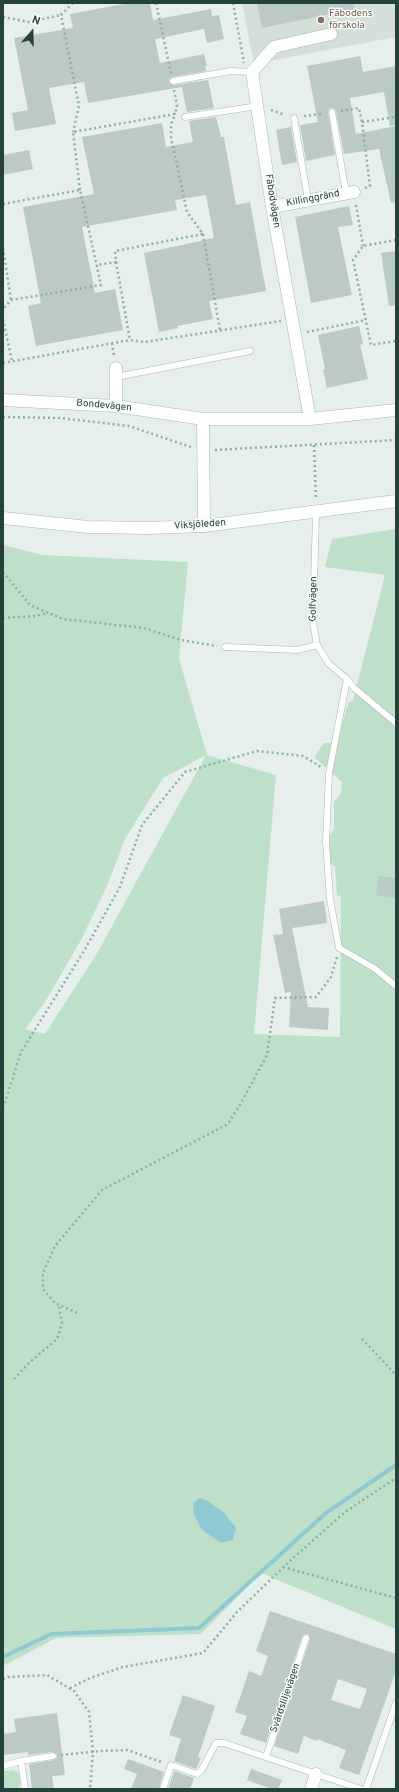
<!DOCTYPE html>
<html>
<head>
<meta charset="utf-8">
<style>
  body { margin:0 }
  #map { position:relative; width:399px; height:1792px; overflow:hidden; background:#e6efeb; font-family:Overpass,sans-serif }
  canvas { display:block }
  .frame { position:absolute; inset:0; border:4px solid #24423a; pointer-events:none }
  .north { position:absolute; left:12px; top:12px; width:40px; height:40px; -webkit-text-stroke:3px #f7fbf9; paint-order:stroke; rotate:20deg; font-size:11px; font-weight:700; line-height:16px; text-align:center; color:#24423a }
  .north::after { content:''; display:block; margin:auto; width:14px; height:18px; background:#24423a; clip-path:polygon(50% 0,100% 100%,50% 72%,0 100%) }
</style>
</head>
<body>
<div id="map">
<canvas width="399" height="1792"></canvas>
<div class="frame"></div>
<div class="north">N</div>
</div>
<script>
const ctx = document.querySelector('canvas').getContext('2d');
ctx.lineJoin = 'round';
function paint(path, color) { ctx.fillStyle = color; ctx.fill(path, 'evenodd'); }
const poly = rows => new Path2D(rows.map(r => 'M' + r).join(''));
function stroke(path, color, width, dash) { ctx.strokeStyle = color; ctx.lineWidth = width; ctx.lineCap = dash ? 'butt' : 'round'; ctx.setLineDash(dash || []); ctx.stroke(path); }
function write(font, color, halo, rows, align = 'center') {
  ctx.font = font + ' Overpass,sans-serif'; ctx.lineWidth = 3; ctx.setLineDash([]); ctx.textBaseline = 'middle'; ctx.strokeStyle = halo; ctx.fillStyle = color; for (const [text, x, y, turn = 0] of rows) {
    ctx.save(); ctx.translate(x, y); ctx.rotate((+turn || 0) * Math.PI / 180); ctx.textAlign = isNaN(turn) ? turn : align; if (halo) ctx.strokeText(text, 0, 0); ctx.fillText(text, 0, 0); ctx.restore();
  }
}
const built = poly([
  [242,3,396,3,396,37,254,64]
]);
const green = poly([
  [396,529,396,1629,261,1573,201,1634,56,1638,3,1666,3,545,43,555,188,562,179,659,207,755,276,775,254,1034,340,1037,341,897,337,895,335,866,324,860,324,844,334,829,334,802,341,793,342,782,314,757,324,743,337,743,348,703,353,700,385,575,325,567,332,539],
  [206,755,96,955,45,1034,25,1029,45,1002,81,940,107,886,125,839,163,778],
  [12,1770,18,1772,20,1776,20,1785,18,1789,3,1789,3,1771]
]);
const water = poly([
  [200,1498,208,1501,224,1513,236,1528,233,1540,221,1543,202,1530,194,1515,193,1503]
]);
const stream = poly([
  [3,1657,51,1634,199,1628,326,1513,396,1465]
]);
const building = poly([
  [129,3,150,3,153,20,211,9,212,16,219,15,224,39,207,43,204,29,155,39,160,63,204,54,207,66,205,66,206,71,172,77,169,79,169,82,174,85,208,80,214,108,187,112,182,87,88,103,84,82,49,88,56,124,15,131,12,113,28,110,14,38,73,28,70,14],
  [257,3,354,3,355,9,262,28],
  [360,56,363,72,396,66,396,125,390,126,384,92,350,98,356,134,396,126,396,202,391,203,379,149,344,154,336,111,334,108,329,108,328,112,335,155,306,161,300,125,318,122,307,66],
  [216,117,221,137,224,137,236,205,250,202,266,291,209,301,213,319,177,326,178,328,159,332,144,253,214,238,206,195,175,200,177,210,82,227,95,293,115,289,123,330,36,346,28,306,41,303,23,207,94,194,82,137,162,123,166,147,193,142,189,121],
  [291,127,297,162,282,165,276,130],
  [29,150,33,169,3,175,3,155],
  [349,206,353,225,338,227,352,295,311,303,295,217],
  [396,251,396,305,389,306,381,253],
  [359,326,363,344,360,345,368,379,327,388,323,369,325,369,318,335],
  [379,876,396,878,396,898,376,895],
  [324,901,327,923,292,928,308,1007,329,1008,328,1030,289,1027,291,992,285,993,273,935,283,934,279,909],
  [270,1611,396,1654,396,1671,359,1775,339,1768,346,1750,317,1739,317,1741,304,1736,298,1754,274,1746,310,1639,308,1634,305,1634,302,1637,266,1743,240,1734,247,1716,235,1712,249,1671,261,1676,268,1656,256,1651],
  [338,1679,367,1689,360,1709,331,1700],
  [183,1695,215,1706,198,1757,201,1758,196,1769,174,1761,181,1739,169,1735],
  [57,1713,65,1775,52,1776,54,1789,32,1789,29,1764,54,1760,57,1758,57,1754,52,1752,28,1755,28,1752,3,1755,3,1734,16,1732,14,1719],
  [128,1759,164,1772,159,1789,131,1789,137,1774,124,1769],
  [251,1769,282,1780,278,1789,272,1789,247,1780],
  [174,1771,194,1778,190,1789,168,1789]
]);
const path = poly([
  [73,3,61,15,79,106,73,132],
  [156,3,171,73],
  [233,3,244,63],
  [3,17,29,22,61,15],
  [174,90,177,105,175,114],
  [271,110,285,115],
  [341,111,359,108,362,122],
  [304,116,322,114],
  [365,188,370,186,362,122,396,117],
  [80,190,73,132,175,114,171,125,171,137,187,212,203,234,115,251,116,262,96,265],
  [3,204,80,190,101,285,11,300,3,309],
  [356,205,363,246],
  [203,234,220,330],
  [396,240,363,246,353,260,371,345,396,341],
  [3,248,11,300],
  [116,262,130,340],
  [3,319,12,361],
  [307,332,366,320],
  [112,343,114,356],
  [3,363,130,340,145,342,281,321],
  [3,417,60,418,129,426,191,447],
  [314,445,316,499],
  [215,450,396,440],
  [3,572,30,605,63,619,144,628,181,640,217,646],
  [3,618,35,616,48,613],
  [3,1108,21,1052,84,951,120,887,142,825,185,772,257,751,303,756,321,767],
  [77,1313,55,1303,43,1289,43,1273,55,1246,102,1190,228,1124,241,1103,267,1055,275,998,316,997,331,977,337,957],
  [362,1339,396,1375],
  [14,1379,30,1362,57,1339,62,1323,59,1306],
  [283,1567,396,1598],
  [3,1679,8,1677,47,1675,74,1691,89,1712,93,1752,90,1789],
  [70,1688,90,1678,123,1667,203,1653,237,1612,292,1559,345,1512,396,1478],
  [61,1755,101,1751,127,1750,162,1762]
]);
const service = poly([
  [173,81,231,71,252,72],
  [332,112,346,193],
  [185,117,258,106],
  [294,118,308,200],
  [116,377,250,351],
  [316,512,313,623,317,645,329,664,347,679,353,687,396,723],
  [225,647,297,650,317,645],
  [347,679,329,773,326,842,330,899,339,948,374,968,396,986],
  [266,1757,306,1638],
  [21,1761,25,1789],
  [3,1766,21,1761,53,1756],
  [163,1789,171,1765,197,1774,201,1771,216,1743,224,1743,361,1789],
  [366,1789,396,1703]
]);
const minor = poly([
  [272,207,354,192],
  [116,368,116,406],
  [3,400,116,406,203,419,310,419,396,410],
  [203,419,204,526],
  [310,419,272,207,252,72,274,47,331,34],
  [311,1789,316,1774]
]);
const secondary = poly([
  [3,518,88,527,148,528,204,526,396,501]
]);
const markers = [
  [321,20,4,"#8d6e63"]
];
const educationNames = [
  ["Fäbodens",329,14],
  ["förskola",329,26]
];
const streetNames = [
  ["Killinggränd",313,199,-11],
  ["Fäbodvägen",272,201,81],
  ["Bondevägen",104,406,5],
  ["Viksjöleden",200,525,-4],
  ["Golfvägen",314,599,-89],
  ["Svärdsliljevägen",286,1698,-71]
];
paint(built, '#d4dfda');
paint(green, '#bfe0c8');
paint(water, '#8ec9d4');
stroke(stream, '#8ec9d4', 4);
paint(building, '#bbcac4');
stroke(service, '#a8b8b2', 7);
stroke(minor, '#a8b8b2', 13);
stroke(secondary, '#a4bbb3', 13);
stroke(path, '#86b3a5', 2.5, [2, 3]);
stroke(service, '#fff', 6);
stroke(minor, '#fff', 12);
stroke(secondary, '#fff', 12);
for (const [x, y, r, color] of markers) { const dot = new Path2D(); dot.arc(x, y, r, 0, 2 * Math.PI); ctx.fillStyle = color; ctx.fill(dot); stroke(dot, '#f7fbf9', 1.5); }
write('10px', '#785e54', '#f7fbf9', educationNames, 'left');
write('10px', '#24423a', '#f7fbf9', streetNames);
</script>
</body>
</html>
